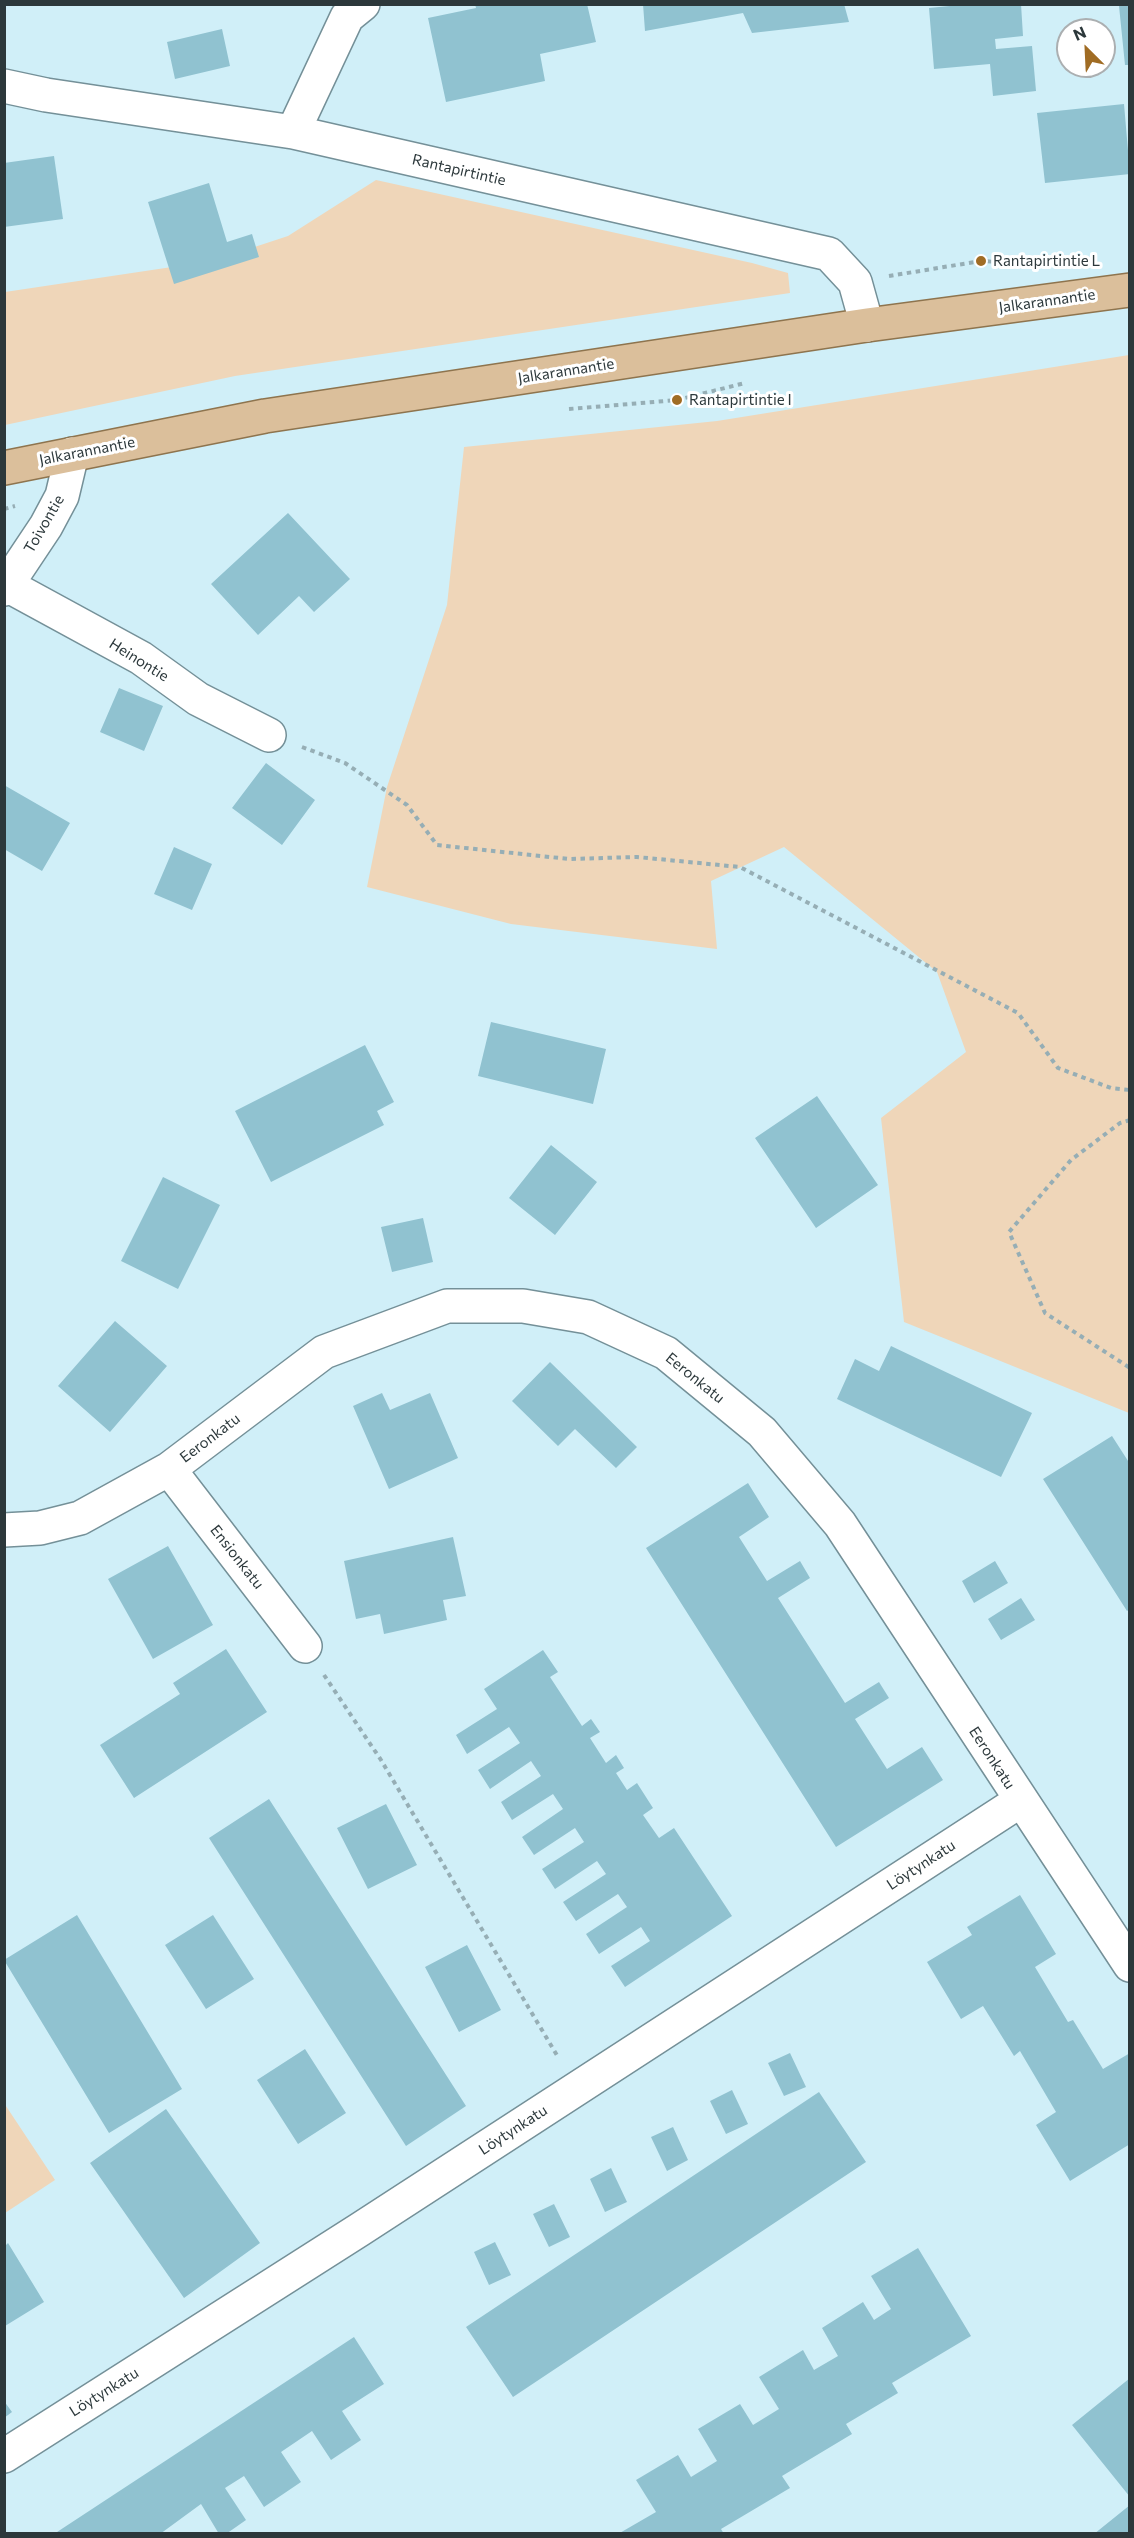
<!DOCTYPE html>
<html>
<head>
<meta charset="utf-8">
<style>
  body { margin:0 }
  #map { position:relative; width:1134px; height:2538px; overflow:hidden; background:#d0eff8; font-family:Commissioner,sans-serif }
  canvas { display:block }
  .frame { position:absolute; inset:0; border:6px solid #2c383b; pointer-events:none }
  .north { position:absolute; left:1056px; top:18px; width:60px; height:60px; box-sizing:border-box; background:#fff; border:2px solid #abafb1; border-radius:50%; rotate:336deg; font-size:16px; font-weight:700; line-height:24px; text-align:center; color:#2c383b }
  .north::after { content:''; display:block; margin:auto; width:21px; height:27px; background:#a06c24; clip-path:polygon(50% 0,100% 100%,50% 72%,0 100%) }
</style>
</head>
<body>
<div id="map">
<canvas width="1134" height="2538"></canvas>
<div class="frame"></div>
<div class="north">N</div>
</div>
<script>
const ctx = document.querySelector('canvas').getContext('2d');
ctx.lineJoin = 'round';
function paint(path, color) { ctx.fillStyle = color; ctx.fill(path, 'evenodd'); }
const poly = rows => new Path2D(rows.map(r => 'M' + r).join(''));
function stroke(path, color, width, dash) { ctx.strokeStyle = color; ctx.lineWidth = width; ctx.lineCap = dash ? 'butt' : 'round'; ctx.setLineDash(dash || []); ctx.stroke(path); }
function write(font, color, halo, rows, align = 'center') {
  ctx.font = font + ' Commissioner,sans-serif'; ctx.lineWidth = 6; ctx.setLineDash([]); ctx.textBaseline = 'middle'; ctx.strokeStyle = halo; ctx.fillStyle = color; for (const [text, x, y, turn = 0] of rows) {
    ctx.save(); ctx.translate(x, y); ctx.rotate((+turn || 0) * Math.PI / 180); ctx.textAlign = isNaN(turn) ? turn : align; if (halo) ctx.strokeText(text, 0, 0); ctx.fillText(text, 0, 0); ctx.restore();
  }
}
const green = poly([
  [376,180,752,263,788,273,790,293,235,376,5,425,5,292,212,261,288,236],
  [1129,355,1130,355,1129,1413,904,1322,881,1118,966,1052,937,972,784,847,711,881,717,949,511,924,367,887,387,787,447,605,464,447,717,421],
  [4,2103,55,2180,5,2213,4,2213]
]);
const building = poly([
  [475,4,587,4,596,42,540,54,545,81,446,102,428,18,476,8],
  [643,4,844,4,849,22,752,33,743,13,645,31],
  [970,4,1021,4,1023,36,995,39,996,49,1032,46,1036,91,993,96,990,64,934,69,929,8],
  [1119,6,1130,6,1130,65,1125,65],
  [222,29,230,66,175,79,167,42],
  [1124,104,1130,174,1045,183,1037,113],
  [54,156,63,219,4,227,4,163],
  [209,183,227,242,252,234,259,257,174,284,148,202],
  [288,513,350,579,314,612,299,596,258,635,211,584],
  [119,688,163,706,144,751,100,732],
  [266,763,315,800,282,845,232,808],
  [4,785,70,823,42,871,4,849],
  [174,847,212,864,192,910,154,894],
  [491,1022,606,1049,593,1104,478,1076],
  [365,1045,394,1102,377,1111,384,1125,271,1182,235,1111],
  [817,1096,878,1185,816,1228,755,1138],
  [551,1145,597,1182,555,1235,509,1198],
  [163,1177,220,1205,178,1289,121,1261],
  [423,1218,433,1262,392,1272,381,1227],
  [115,1321,167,1366,110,1432,58,1386],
  [891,1346,1032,1413,1001,1477,837,1399,855,1359,879,1371],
  [550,1362,637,1447,616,1468,575,1429,558,1446,512,1401],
  [382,1393,390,1410,430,1393,458,1458,389,1489,353,1406],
  [1112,1436,1130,1464,1130,1609,1127,1611,1043,1479],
  [748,1483,769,1517,739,1537,767,1581,800,1561,810,1578,778,1598,845,1703,879,1682,889,1698,855,1719,887,1769,922,1747,943,1780,836,1847,646,1548],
  [453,1537,466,1596,443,1600,447,1620,384,1634,380,1614,356,1619,344,1561],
  [168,1546,213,1625,153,1659,108,1579],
  [995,1561,1008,1583,974,1603,962,1581],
  [1021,1598,1035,1620,1001,1640,988,1619],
  [226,1649,267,1712,134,1798,100,1745,180,1694,173,1683],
  [543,1650,558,1672,550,1677,582,1726,591,1719,600,1732,590,1738,606,1763,616,1755,624,1768,616,1773,627,1790,637,1783,653,1808,643,1815,659,1838,674,1828,732,1916,625,1987,611,1966,650,1941,641,1927,599,1954,586,1934,627,1907,618,1894,576,1921,563,1902,606,1874,597,1861,555,1889,542,1869,584,1842,575,1828,534,1855,522,1837,563,1809,553,1794,512,1820,501,1802,541,1776,531,1761,490,1789,478,1770,520,1743,509,1727,467,1754,456,1735,497,1709,484,1689],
  [269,1799,466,2106,406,2146,209,1838],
  [386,1804,417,1865,368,1889,337,1828],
  [1020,1895,1056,1954,1035,1967,1068,2022,1073,2020,1103,2069,1130,2053,1130,2144,1070,2181,1036,2125,1056,2112,1020,2051,1014,2056,983,2006,961,2019,927,1962,972,1935,967,1927],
  [77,1915,182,2089,109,2133,4,1960],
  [213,1915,254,1979,206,2009,165,1945],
  [467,1945,501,2010,459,2032,425,1967],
  [305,2049,346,2113,298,2144,257,2080],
  [790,2053,806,2087,784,2096,768,2063],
  [732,2090,748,2124,726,2134,710,2101],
  [819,2092,866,2162,513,2397,466,2327],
  [166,2109,260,2243,184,2298,90,2163],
  [673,2127,688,2160,667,2171,651,2137],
  [611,2168,627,2202,605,2212,590,2179],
  [554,2204,570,2237,549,2247,533,2214],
  [495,2242,511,2275,489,2285,474,2252],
  [8,2243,44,2302,5,2326,5,2246],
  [918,2248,971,2336,892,2383,898,2393,846,2424,852,2434,782,2476,790,2488,721,2529,724,2534,618,2534,656,2512,636,2480,678,2455,691,2477,717,2461,698,2429,740,2404,753,2425,779,2409,759,2377,803,2350,814,2370,838,2356,822,2328,863,2302,874,2320,891,2309,871,2276],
  [354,2337,384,2384,342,2411,361,2440,331,2460,312,2431,281,2452,301,2482,264,2507,244,2476,225,2488,246,2520,226,2534,219,2534,201,2504,160,2534,54,2534],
  [1130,2378,1130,2497,1072,2425],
  [4,2401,12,2412,4,2418],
  [1130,2505,1130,2534,1094,2534]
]);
const path = poly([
  [889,276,981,261,1030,264],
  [569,409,677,400,745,383],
  [4,509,15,506],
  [302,747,345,763,407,805,437,845,569,859,637,857,740,867,1018,1013,1058,1068,1111,1088,1130,1090],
  [1130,1120,1120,1123,1071,1160,1009,1232,1045,1313,1130,1368],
  [324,1675,381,1760,558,2057]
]);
const minor = poly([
  [4,86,46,95,293,132,829,254,855,282,867,325],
  [293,132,347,17,363,4],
  [7,585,141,658,198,699,269,735],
  [4,589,46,526,62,496,72,454],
  [169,1469,305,1646],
  [4,1530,40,1528,80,1518,169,1469,324,1352,447,1306,523,1306,588,1317,666,1353,762,1432,840,1524,1130,1965],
  [4,2456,359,2230,1020,1801]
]);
const major = poly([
  [4,468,265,416,867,325,1130,290]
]);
const markers = [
  [981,261,6,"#a06c24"],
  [677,400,6,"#a06c24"]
];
const streetNames = [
  ["Rantapirtintie",459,170,13],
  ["Jalkarannantie",1047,301,-8],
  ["Jalkarannantie",566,371,-9],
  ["Jalkarannantie",87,451,-11],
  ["Toivontie",44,524,-60],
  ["Heinontie",139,660,32],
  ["Eeronkatu",695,1378,39],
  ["Eeronkatu",210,1438,-37],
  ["Ensionkatu",237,1557,52],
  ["Eeronkatu",992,1758,57],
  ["Löytynkatu",921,1865,-33],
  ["Löytynkatu",513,2130,-33],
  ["Löytynkatu",104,2392,-32]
];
const poiNames = [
  ["Rantapirtintie L",993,261],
  ["Rantapirtintie I",689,400]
];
paint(green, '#efd6b9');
paint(building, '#90c2d0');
stroke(minor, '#749098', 36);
stroke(major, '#8e744e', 36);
stroke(path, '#96aeb5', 4, [4.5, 4.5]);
stroke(minor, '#fff', 33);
stroke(major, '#dbbf9b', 33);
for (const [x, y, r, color] of markers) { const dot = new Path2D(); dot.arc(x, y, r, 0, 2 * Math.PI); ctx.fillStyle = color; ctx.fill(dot); stroke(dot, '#fff', 2); }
write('15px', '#2c383b', '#fff', streetNames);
write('15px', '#2c383b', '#fff', poiNames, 'left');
</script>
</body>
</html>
